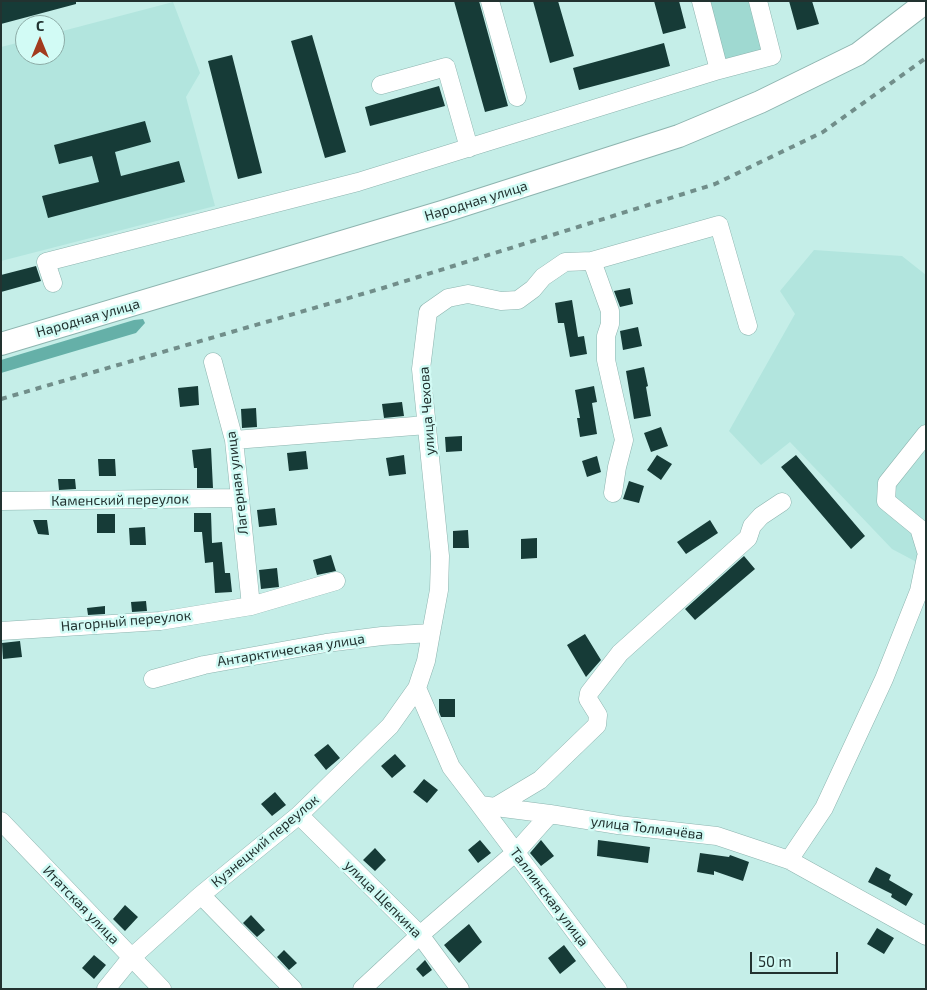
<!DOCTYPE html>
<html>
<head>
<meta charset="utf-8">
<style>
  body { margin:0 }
  #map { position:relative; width:927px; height:990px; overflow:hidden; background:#c5eee8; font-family:"Exo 2",sans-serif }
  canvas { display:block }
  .frame { position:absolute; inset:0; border:2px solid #223230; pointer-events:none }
  .north { position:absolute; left:15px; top:15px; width:50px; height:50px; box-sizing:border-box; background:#d2fbf5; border:1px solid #8caba6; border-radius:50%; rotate:0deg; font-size:14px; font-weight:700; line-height:20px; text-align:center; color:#223230 }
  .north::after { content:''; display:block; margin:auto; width:18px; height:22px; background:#a23a1d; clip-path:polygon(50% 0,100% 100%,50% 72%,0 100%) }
  .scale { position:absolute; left:750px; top:952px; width:88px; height:22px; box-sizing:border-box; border:2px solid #223230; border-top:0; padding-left:6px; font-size:15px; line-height:18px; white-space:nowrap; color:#223230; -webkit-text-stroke:4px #d2fbf5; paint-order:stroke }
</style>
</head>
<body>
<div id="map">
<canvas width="927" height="990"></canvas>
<div class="frame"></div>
<div class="north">С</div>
<div class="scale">50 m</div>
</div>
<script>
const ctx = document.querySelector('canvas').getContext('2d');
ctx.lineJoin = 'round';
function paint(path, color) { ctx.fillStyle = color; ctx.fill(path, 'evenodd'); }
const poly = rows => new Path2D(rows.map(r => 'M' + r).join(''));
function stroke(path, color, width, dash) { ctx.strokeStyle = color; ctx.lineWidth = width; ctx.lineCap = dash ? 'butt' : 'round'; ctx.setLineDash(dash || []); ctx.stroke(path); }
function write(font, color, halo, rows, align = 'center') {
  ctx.font = font + ' "Exo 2",sans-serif'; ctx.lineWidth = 5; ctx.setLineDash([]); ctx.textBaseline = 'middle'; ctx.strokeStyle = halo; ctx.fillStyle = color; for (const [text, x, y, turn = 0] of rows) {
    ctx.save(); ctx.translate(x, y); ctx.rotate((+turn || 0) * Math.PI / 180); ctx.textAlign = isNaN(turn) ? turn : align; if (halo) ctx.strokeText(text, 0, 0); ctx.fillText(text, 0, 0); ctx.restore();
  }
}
const built = poly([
  [173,2,200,73,186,97,215,206,1,261,1,47,25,41,25,55,55,55,55,33],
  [814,250,902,256,926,275,926,567,892,549,790,442,761,465,729,431,795,314,780,291]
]);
const green = poly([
  [709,1,749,1,762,51,725,61]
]);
const forest = poly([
  [143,319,145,323,136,333,1,373,1,360,134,320]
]);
const building = poly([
  [1,1,76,1,76,4,1,24],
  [454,1,479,1,508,106,485,112],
  [533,1,558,1,574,56,550,63],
  [654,1,679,1,686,28,663,34],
  [789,1,812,1,819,24,797,30],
  [312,35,346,152,325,158,291,41],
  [664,43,670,66,579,90,573,68],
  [232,55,262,173,238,179,208,61],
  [439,86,445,106,370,126,365,107],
  [145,121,151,142,115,152,121,176,179,161,185,182,48,218,42,196,99,182,92,156,59,164,54,145],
  [36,266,41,281,1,292,1,275],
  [630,288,633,304,620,307,614,291],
  [572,300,578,337,584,336,587,354,570,357,564,323,558,323,555,303],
  [638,327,642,346,623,350,620,331],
  [644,367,648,386,646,387,651,416,634,419,626,371],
  [198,386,199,405,180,407,178,388],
  [594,386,597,402,592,403,597,434,580,437,577,418,580,418,575,390],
  [402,402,404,416,384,418,382,404],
  [256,408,257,427,242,428,241,409],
  [661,427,668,446,651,452,644,433],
  [462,436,462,451,446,452,445,437],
  [211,448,213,488,197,488,197,468,194,468,192,450],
  [306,451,308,469,289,471,287,453],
  [404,455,406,474,389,476,386,458],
  [657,455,672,464,661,480,647,470],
  [796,455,865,536,851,549,781,467],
  [597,456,601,472,587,477,582,461],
  [98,459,115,459,116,476,99,476],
  [58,479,75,479,76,489,59,490],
  [629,481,644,486,639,503,623,499],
  [275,508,277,525,259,527,257,510],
  [194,513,211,513,212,543,222,542,225,573,230,573,232,592,215,593,213,562,205,563,202,532,194,532],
  [97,514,115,514,115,533,97,533],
  [33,520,47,520,49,535,38,534],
  [710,520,718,533,686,554,677,542],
  [145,527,146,545,130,545,129,528],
  [468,530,469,548,453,548,453,531],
  [537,538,537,558,521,559,521,539],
  [331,555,336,571,317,575,313,560],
  [744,556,755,569,695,620,685,609],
  [277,568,279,587,261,589,259,570],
  [146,601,147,611,132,612,131,602],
  [105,606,105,614,88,615,87,608],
  [585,634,601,660,586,677,567,645],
  [20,641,22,657,3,659,2,643],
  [439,699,455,699,455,717,441,717,439,712],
  [328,744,340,758,326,770,314,755],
  [395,754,406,766,392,778,381,766],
  [424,779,438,790,427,803,413,792],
  [275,792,286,805,272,816,261,804],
  [480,840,491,853,478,863,468,850],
  [541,840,554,856,541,866,530,853],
  [598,840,650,847,648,863,597,856],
  [375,848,386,860,375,871,363,860],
  [700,853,729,857,730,855,749,862,743,881,714,871,714,875,697,872],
  [876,867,891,875,889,880,913,894,906,906,891,897,892,894,868,882],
  [125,905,138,917,125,931,113,919],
  [251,915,265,930,257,937,243,923],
  [469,924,482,942,459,963,444,945],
  [877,928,894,938,884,954,867,944],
  [564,945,576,961,560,974,548,958],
  [284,950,297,963,289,970,277,957],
  [94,955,106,965,94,979,82,968],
  [425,960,432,970,423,977,416,969]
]);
const minor = poly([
  [490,1,517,97],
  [701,1,719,70,772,56,758,1],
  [381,85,446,67,469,148],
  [592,261,610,311,610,324,606,336,606,360,624,440,617,467,613,493],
  [53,283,46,262,358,182,719,70],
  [213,362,234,440,251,606],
  [926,434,887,483,886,501,919,528,926,551],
  [234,440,427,425],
  [1,501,239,498],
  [1,631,160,621,251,606,336,581],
  [153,679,204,665,326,643,382,636,431,633],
  [417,688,451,767,480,805,550,814,618,825,717,836,789,860,926,936],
  [480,805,618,989],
  [495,807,540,780,597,725,598,715,588,699,589,693,620,653,748,538,752,526,761,516,782,502],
  [299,815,420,935,460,989],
  [1,821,162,989],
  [789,860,824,808,884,679,919,591,926,557],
  [201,895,293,989],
  [106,989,131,958,201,895,299,815,390,726,417,688,426,661,431,633,439,590,440,556,421,369,428,312,448,298,468,294,501,301,518,300,533,289,543,277,565,262,592,261,719,225,748,326],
  [362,989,420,935,516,852,550,814]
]);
const major = poly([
  [1,344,442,212,679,136,760,102,858,54,926,2]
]);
const rail = poly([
  [1,399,383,288,715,184,823,132,926,58]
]);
const streetNames = [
  ["Народная улица",476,201,-17],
  ["Народная улица",88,318,-16],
  ["улица Чехова",427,411,-94],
  ["Лагерная улица",237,483,-97],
  ["Каменский переулок",120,500,-1],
  ["Нагорный переулок",126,621,-5],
  ["Антарктическая улица",291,650,-9],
  ["улица Толмачёва",647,828,7],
  ["Кузнецкий переулок",265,841,-40],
  ["Таллинская улица",549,897,53],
  ["улица Щепкина",383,899,45],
  ["Итатская улица",81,905,46]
];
paint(built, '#b2e5de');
paint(green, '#9fd9d1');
paint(forest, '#65b0a8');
paint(building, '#163b37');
stroke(minor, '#8db4af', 19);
stroke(major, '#8db4af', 24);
stroke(minor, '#fff', 18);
stroke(major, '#fff', 22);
stroke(rail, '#718e8a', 4, [6, 6]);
write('14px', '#223230', '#d2fbf5', streetNames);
</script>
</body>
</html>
